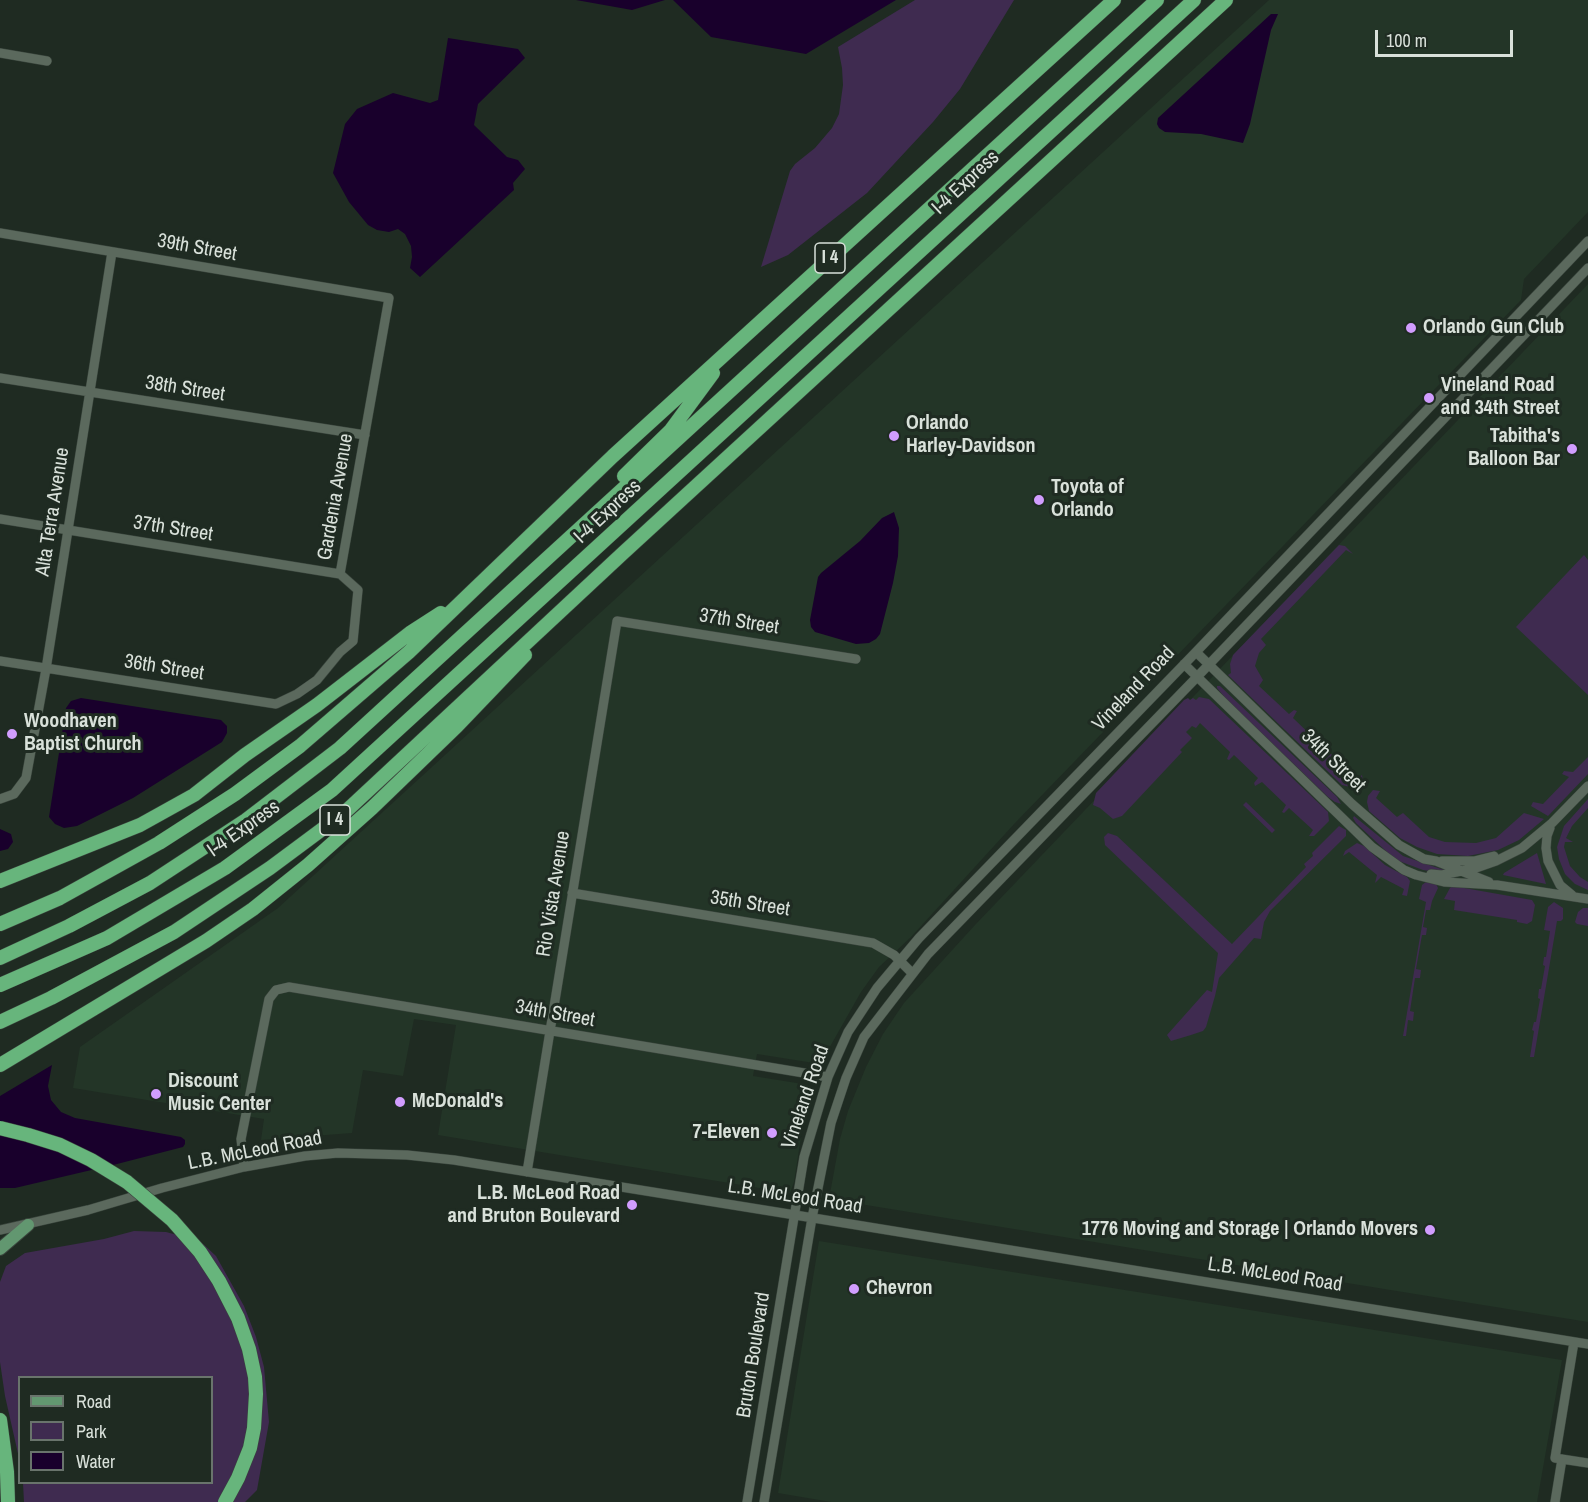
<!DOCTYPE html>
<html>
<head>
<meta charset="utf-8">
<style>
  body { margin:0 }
  #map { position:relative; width:1588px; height:1502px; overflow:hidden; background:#1f2b22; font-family:"Archivo Narrow",sans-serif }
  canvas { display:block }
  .legend { position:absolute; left:18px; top:1376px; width:195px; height:108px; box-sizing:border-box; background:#1f2b22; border:2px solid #69746c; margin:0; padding:8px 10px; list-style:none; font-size:18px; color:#d9e1da }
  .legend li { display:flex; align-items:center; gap:12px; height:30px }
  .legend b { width:30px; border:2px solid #69746c }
  .scale { position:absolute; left:1375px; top:30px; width:138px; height:27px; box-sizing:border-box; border:3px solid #d9e1da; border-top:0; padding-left:8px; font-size:18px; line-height:21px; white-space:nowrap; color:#d9e1da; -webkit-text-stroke:4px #1f2b22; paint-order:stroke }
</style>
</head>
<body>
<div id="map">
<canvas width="1588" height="1502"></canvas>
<ul class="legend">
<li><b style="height:8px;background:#629770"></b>Road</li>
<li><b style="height:16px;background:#3f2b50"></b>Park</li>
<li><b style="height:16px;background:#19002c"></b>Water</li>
</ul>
<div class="scale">100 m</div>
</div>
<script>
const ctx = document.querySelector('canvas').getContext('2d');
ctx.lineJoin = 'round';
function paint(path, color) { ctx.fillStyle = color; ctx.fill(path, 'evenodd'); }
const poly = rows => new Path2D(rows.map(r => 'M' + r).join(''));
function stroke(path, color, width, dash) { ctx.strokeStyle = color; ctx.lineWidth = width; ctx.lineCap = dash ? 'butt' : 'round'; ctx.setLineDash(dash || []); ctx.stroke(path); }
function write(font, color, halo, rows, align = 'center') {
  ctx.font = font + ' "Archivo Narrow",sans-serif'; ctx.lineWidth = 6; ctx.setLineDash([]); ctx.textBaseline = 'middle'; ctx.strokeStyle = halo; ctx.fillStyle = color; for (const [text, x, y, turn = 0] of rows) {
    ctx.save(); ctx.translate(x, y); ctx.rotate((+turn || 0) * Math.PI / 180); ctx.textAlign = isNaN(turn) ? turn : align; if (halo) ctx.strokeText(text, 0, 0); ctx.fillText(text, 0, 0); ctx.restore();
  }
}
const built = poly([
  [1269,0,1588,0,1588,212,1524,279,1521,300,1015,823,911,937,879,967,861,992,823,1059,814,1063,757,1054,753,1076,809,1085,794,1182,790,1193,438,1135,456,1025,414,1019,403,1076,363,1070,352,1133,261,1140,264,1119,73,1088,80,1047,278,908],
  [1588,284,1588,1322,829,1199,840,1139,848,1111,866,1067,883,1034,904,1003,975,925],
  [819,1241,1562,1360,1537,1502,831,1502,778,1493]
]);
const green = poly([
  [915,0,1014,0,960,89,933,122,867,193,788,255,761,267,790,171,795,164,815,148,832,128,839,114,843,85,842,68,838,47],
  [1339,545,1345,546,1353,554,1346,550,1261,639,1266,645,1259,653,1255,666,1263,680,1259,686,1289,714,1294,710,1297,711,1293,718,1320,744,1324,740,1329,741,1330,744,1327,750,1357,779,1362,775,1363,782,1354,788,1342,785,1228,675,1231,673,1230,664,1233,655],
  [1584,555,1588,560,1588,695,1516,627],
  [1220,686,1337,797,1341,804,1335,802,1328,797,1227,700,1217,688,1217,686],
  [1199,697,1209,699,1328,812,1329,821,1314,836,1309,836,1313,830,1289,808,1284,813,1282,812,1286,805,1262,782,1255,786,1254,783,1258,778,1234,755,1229,760,1227,759,1230,752,1200,723,1196,728,1192,726,1186,732,1192,738,1180,750,1182,752,1122,816,1113,819,1100,808,1093,805,1096,793,1184,700,1188,698,1190,700,1193,698,1196,700],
  [1588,757,1588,774,1548,816,1531,806,1533,802,1543,804,1569,777,1562,774,1564,771,1573,772],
  [1373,790,1380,791,1376,798,1397,817,1403,813,1429,837,1445,842,1476,843,1496,838,1524,813,1544,819,1519,840,1498,850,1468,856,1437,854,1417,847,1400,838,1369,811,1367,802,1368,796],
  [1588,799,1588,808,1572,826,1566,838,1573,842,1565,842,1564,847,1570,866,1580,877,1588,882,1588,890,1575,884,1565,874,1559,859,1557,847,1564,826],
  [1246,802,1275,830,1272,833,1243,805],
  [1354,816,1403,856,1444,870,1437,872,1423,870,1399,861,1387,852,1356,823,1353,818],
  [1339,826,1346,830,1346,836,1270,911,1264,922,1261,939,1254,938,1219,978,1215,996,1206,1027,1203,1031,1191,1035,1171,1041,1167,1035,1207,990,1212,992,1218,953,1105,845,1104,837,1108,833,1117,836,1232,944,1306,867,1304,864,1313,856,1312,853],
  [1357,843,1364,846,1385,865,1407,877,1410,881,1407,896,1402,895,1404,889,1381,877,1375,883,1377,875,1349,852,1343,856,1345,851],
  [1537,853,1546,884,1503,875,1504,873],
  [1426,882,1436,884,1438,888,1432,901,1430,910,1426,910,1423,927,1427,928,1426,935,1422,935,1416,969,1421,970,1420,978,1415,978,1410,1011,1414,1012,1413,1021,1408,1020,1406,1036,1403,1036,1426,902,1419,899,1422,885],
  [1453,886,1532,900,1535,905,1532,921,1527,924,1517,922,1517,920,1454,910,1455,901,1444,899,1450,888],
  [1554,902,1563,908,1563,919,1561,921,1557,921,1534,1057,1530,1057,1534,1031,1532,1030,1534,1022,1536,1022,1540,999,1538,998,1539,989,1541,989,1545,966,1543,965,1544,957,1546,957,1550,931,1544,930,1548,907],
  [1583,908,1588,908,1588,926,1577,924,1575,922,1578,912],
  [134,1231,166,1232,200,1241,216,1256,244,1306,256,1337,264,1367,269,1422,257,1490,245,1502,24,1502,23,1483,212,1482,212,1378,20,1378,19,1458,5,1396,0,1362,0,1282,6,1266,25,1253,104,1239]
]);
const water = poly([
  [576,0,665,0,632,10],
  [673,0,896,0,806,54,711,37],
  [1271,14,1278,14,1271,30,1250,124,1243,143,1201,134,1165,132,1159,128,1157,124,1158,118],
  [448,38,518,49,525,58,478,104,474,125,507,157,518,160,525,169,513,183,514,190,420,277,410,268,412,257,411,246,405,234,398,229,389,232,377,230,368,225,349,202,333,173,345,124,357,109,393,93,430,103,438,100],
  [894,512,899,528,898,556,893,583,880,634,876,639,869,643,856,644,815,632,811,627,810,620,818,577,821,573,860,541,882,518],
  [81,698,221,720,227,726,227,733,222,742,133,798,77,826,64,828,55,824,49,817,66,708,71,701],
  [0,829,11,834,13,842,8,849,0,851],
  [52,1065,48,1086,51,1100,61,1112,75,1118,181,1137,185,1140,185,1144,183,1147,117,1164,15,1188,0,1188,0,1096]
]);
const minor = poly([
  [0,53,47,61],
  [0,233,389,298,340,574],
  [0,378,365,435],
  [0,519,340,574],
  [1196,652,1352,804,1399,845,1424,859,1436,861,1489,882],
  [0,661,276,704,297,694,317,680,340,652,353,641,358,590,340,574],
  [1184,664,1372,847,1404,870,1416,875,1444,882,1497,885,1588,899],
  [0,799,14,794,26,778,46,669,112,252],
  [1550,828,1547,836,1546,848,1548,861,1560,885,1572,895],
  [1442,861,1474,861,1494,856],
  [1431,874,1442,875,1476,868,1496,861,1522,848,1552,823,1588,786],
  [572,893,873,943,894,955,912,973],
  [244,1167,241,1139,269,999,276,990,289,987,828,1077],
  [527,1172,617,621,856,659],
  [0,1230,88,1210,162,1188,244,1167,305,1156,338,1153,407,1155,454,1160,795,1215,1588,1344],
  [1574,1342,1555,1458,1588,1463],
  [747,1502,804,1157,828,1077,848,1032,877,988,919,938,1196,652,1588,241],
  [764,1502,812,1218,831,1123,846,1078,864,1037,928,954,1196,678,1588,268],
  [1555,1502,1562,1459]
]);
const major = poly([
  [0,1249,28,1225]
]);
const highway = poly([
  [624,476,671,430,713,373],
  [0,881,140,825,194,795,245,755,317,705,410,633,441,613],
  [0,924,60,898,159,843,235,794,300,746,409,652,613,456,1114,0],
  [0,958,69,926,150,883,246,820,340,748,1157,0],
  [0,985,107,938,225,868,332,790,1194,0],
  [0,1022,51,998,174,932,270,868,344,813,622,554,1226,0],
  [0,1065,206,941,253,909,308,865,372,808,457,726,525,655],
  [0,1420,7,1472,8,1502]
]);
const highwayBridge = poly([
  [0,1128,28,1135,60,1145,91,1160,127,1182,172,1220,200,1252,219,1281,238,1318,249,1349,255,1377,256,1394,254,1428,250,1448,238,1478,225,1502]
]);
const markers = [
  [1411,328,6,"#d19dfe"],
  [1429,398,6,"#d19dfe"],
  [894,436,6,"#d19dfe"],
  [1572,449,6,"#d19dfe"],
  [1039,500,6,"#d19dfe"],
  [12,734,6,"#d19dfe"],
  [156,1094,6,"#d19dfe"],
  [400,1102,6,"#d19dfe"],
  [772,1133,6,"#d19dfe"],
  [632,1205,6,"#d19dfe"],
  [1430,1230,6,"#d19dfe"],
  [854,1289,6,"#d19dfe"]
];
const shields = [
  [830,258,30],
  [335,820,30]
];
const shieldNames = [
  ["I 4",830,258],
  ["I 4",335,820]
];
const streetNames = [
  ["I-4 Express",966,183,-43],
  ["39th Street",197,248,10],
  ["38th Street",185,389,9],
  ["Gardenia Avenue",336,497,-80],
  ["Alta Terra Avenue",53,512,-81],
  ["I-4 Express",608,512,-43],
  ["37th Street",173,529,9],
  ["37th Street",739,622,9],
  ["36th Street",164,668,9],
  ["Vineland Road",1134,689,-46],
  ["34th Street",1333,761,44],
  ["I-4 Express",244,829,-35],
  ["Rio Vista Avenue",554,894,-81],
  ["35th Street",750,904,9],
  ["34th Street",555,1014,10],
  ["Vineland Road",806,1097,-71],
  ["L.B. McLeod Road",255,1151,-11],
  ["L.B. McLeod Road",795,1197,9],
  ["L.B. McLeod Road",1275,1275,9],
  ["Bruton Boulevard",754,1355,-81]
];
const poiNames = [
  ["Orlando Gun Club",1423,328],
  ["Vineland Road",1441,386],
  ["and 34th Street",1441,409],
  ["Orlando",906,424],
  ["Harley-Davidson",906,447],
  ["Tabitha's",1560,437,"right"],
  ["Balloon Bar",1560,460,"right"],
  ["Toyota of",1051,488],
  ["Orlando",1051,511],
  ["Woodhaven",24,722],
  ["Baptist Church",24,745],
  ["Discount",168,1082],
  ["Music Center",168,1105],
  ["McDonald's",412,1102],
  ["7-Eleven",760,1133,"right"],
  ["L.B. McLeod Road",620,1194,"right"],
  ["and Bruton Boulevard",620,1217,"right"],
  ["1776 Moving and Storage | Orlando Movers",1418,1230,"right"],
  ["Chevron",866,1289]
];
paint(built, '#233527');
paint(green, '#3f2b50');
paint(water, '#19002c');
stroke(minor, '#3a453d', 10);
stroke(major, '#3a453d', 14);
stroke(highway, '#3a453d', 15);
stroke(minor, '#5b695d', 9);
stroke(major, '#629770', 12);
stroke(highway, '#67b57c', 14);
stroke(highwayBridge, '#3a453d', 15, []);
stroke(highwayBridge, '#67b57c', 14);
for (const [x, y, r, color] of markers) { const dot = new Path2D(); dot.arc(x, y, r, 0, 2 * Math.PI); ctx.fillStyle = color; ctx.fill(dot); stroke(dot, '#1f2b22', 2); }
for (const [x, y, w] of shields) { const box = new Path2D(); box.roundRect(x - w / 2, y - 15, w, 30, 4.5); ctx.fillStyle = '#1f2b22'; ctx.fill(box); stroke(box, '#d9e1da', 1.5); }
write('bold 18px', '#d9e1da', null, shieldNames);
write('20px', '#d9e1da', '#1f2b22', streetNames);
write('bold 20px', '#d9e1da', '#1f2b22', poiNames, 'left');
</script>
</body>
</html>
